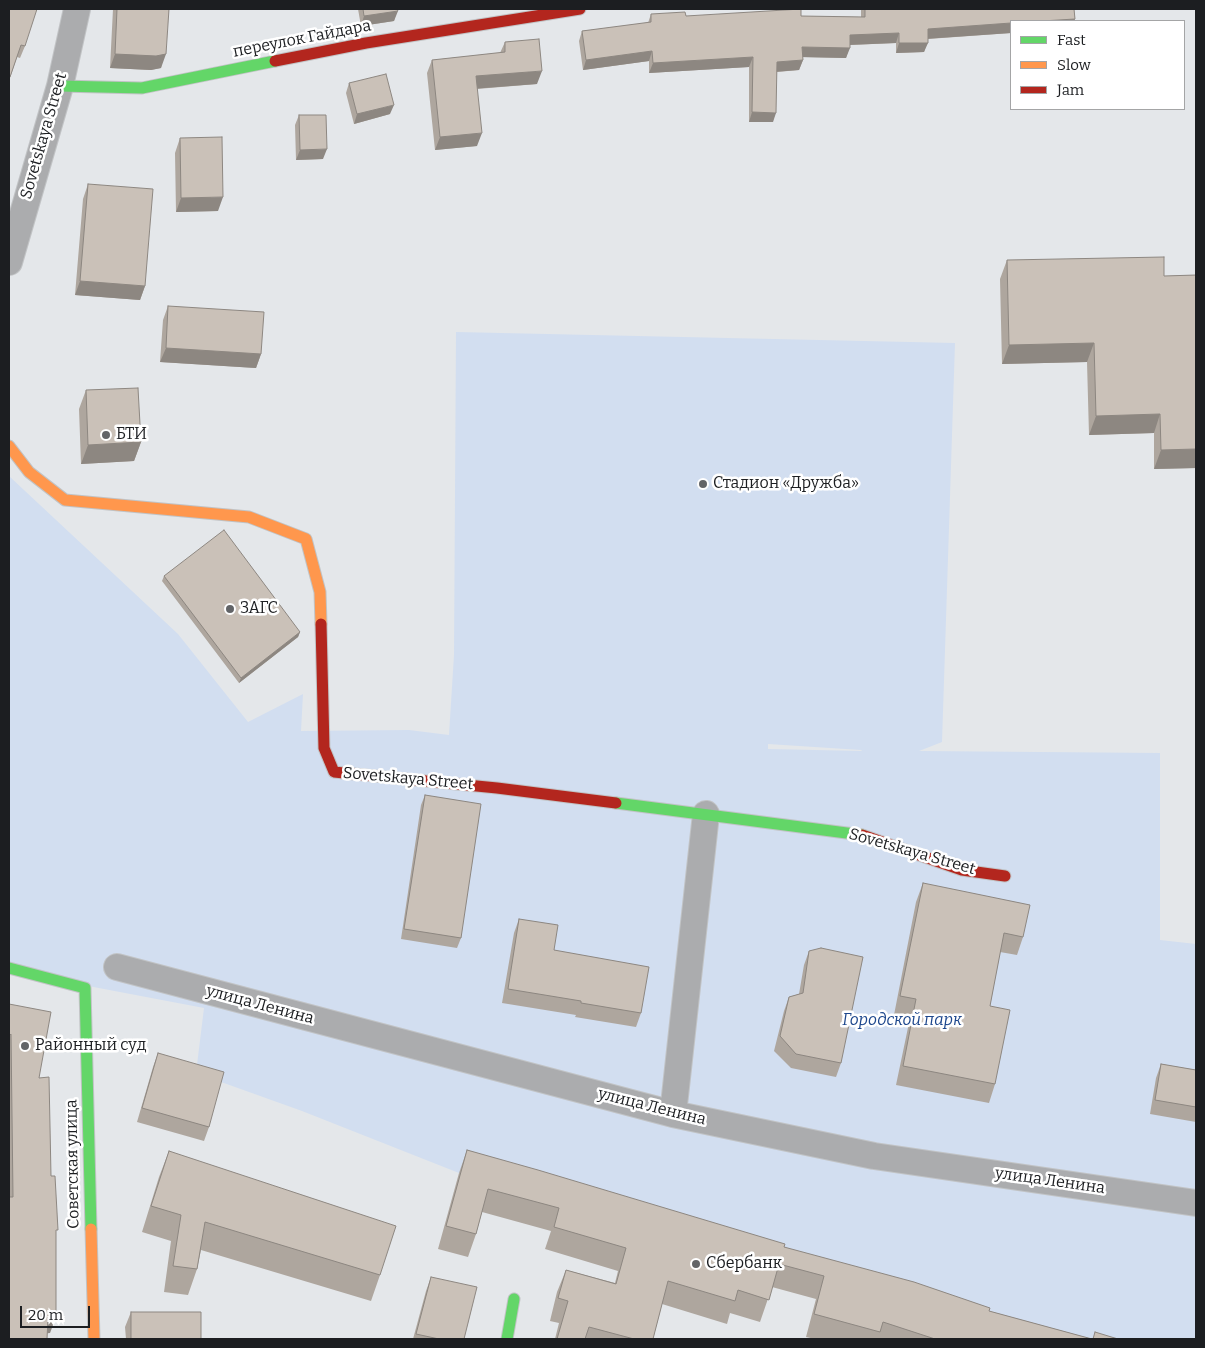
<!DOCTYPE html>
<html>
<head>
<meta charset="utf-8">
<style>
  body { margin:0 }
  #map { position:relative; width:1205px; height:1348px; overflow:hidden; background:#e4e7ea; font-family:Bitter,serif }
  canvas { display:block }
  .frame { position:absolute; inset:0; border:10px solid #1c1e21; pointer-events:none }
  .legend { position:absolute; left:1010px; top:20px; width:175px; height:90px; box-sizing:border-box; background:#fff; border:1px solid #a4a5a6; margin:0; padding:6px 9px; list-style:none; font-size:15px; color:#1c1e21 }
  .legend li { display:flex; align-items:center; gap:10px; height:25px }
  .legend b { width:25px; border:1px solid #a4a5a6 }
  .scale { position:absolute; left:20px; top:1306px; width:70px; height:22px; box-sizing:border-box; border:2px solid #1c1e21; border-top:0; padding-left:6px; font-size:15px; line-height:18px; white-space:nowrap; color:#1c1e21; -webkit-text-stroke:4px #fff; paint-order:stroke }
</style>
</head>
<body>
<div id="map">
<canvas width="1205" height="1348"></canvas>
<div class="frame"></div>
<ul class="legend">
<li><b style="height:6px;background:#63d668"></b>Fast</li>
<li><b style="height:6px;background:#ff974d"></b>Slow</li>
<li><b style="height:6px;background:#b3261e"></b>Jam</li>
</ul>
<div class="scale">20 m</div>
</div>
<script>
const ctx = document.querySelector('canvas').getContext('2d');
ctx.lineJoin = 'round';
function paint(path, color) { ctx.fillStyle = color; ctx.fill(path, 'evenodd'); }
const poly = rows => new Path2D(rows.map(r => 'M' + r).join(''));
function stroke(path, color, width, dash) { ctx.strokeStyle = color; ctx.lineWidth = width; ctx.lineCap = dash ? 'butt' : 'round'; ctx.setLineDash(dash || []); ctx.stroke(path); }
function write(font, color, halo, rows, align = 'center') {
  ctx.font = font + ' Bitter,serif'; ctx.lineWidth = 5; ctx.setLineDash([]); ctx.textBaseline = 'middle'; ctx.strokeStyle = halo; ctx.fillStyle = color; for (const [text, x, y, turn = 0] of rows) {
    ctx.save(); ctx.translate(x, y); ctx.rotate((+turn || 0) * Math.PI / 180); ctx.textAlign = isNaN(turn) ? turn : align; if (halo) ctx.strokeText(text, 0, 0); ctx.fillText(text, 0, 0); ctx.restore();
  }
}
const green = poly([
  [456,332,955,343,942,742,919,751,1160,753,1160,940,1196,944,1196,1339,1037,1339,459,1173,302,1111,196,1073,204,1008,83,985,9,968,9,476,178,634,248,722,303,694,301,731,409,730,449,735,454,655],
  [768,744,861,750,862,751,768,749]
]);
const street = poly([
  [9,262,60,86,77,9],
  [117,967,673,1114,874,1156,1196,1203],
  [673,1114,706,814]
]);
const fast = poly([
  [60,86,142,88,275,61],
  [616,803,862,835],
  [9,968,85,988,91,1229],
  [507,1339,514,1299]
]);
const slow = poly([
  [9,446,29,472,65,500,249,517,306,539,320,592,321,624],
  [91,1229,94,1339]
]);
const jam = poly([
  [275,61,366,43,580,9],
  [321,624,324,748,334,772,497,788,616,803],
  [862,835,962,870,1005,876]
]);
const wall = poly([
  [9,9,25,46,20,58,17,57,9,81],
  [113,9,169,9,161,68,151,70,110,68],
  [358,9,397,9,394,21,361,26],
  [861,9,1074,9,1075,19,1074,21,1011,21,1011,33,928,39,924,52,896,53,896,43,850,45,846,58,803,57,803,60,799,70,777,72,773,122,749,122,749,67,649,73,649,61,583,70,579,41,582,31,648,23,651,14,686,16,801,16,861,17],
  [505,42,537,84,477,89,477,146,435,150,427,73,432,60,500,53],
  [349,83,390,114,354,124,346,93],
  [299,115,323,159,296,160,295,125],
  [180,138,218,211,176,212,175,153],
  [88,184,145,286,140,300,75,295,83,199],
  [1007,260,1164,276,1196,275,1196,468,1154,469,1154,433,1089,435,1087,362,1002,364,1000,279],
  [168,306,261,354,256,368,160,362,163,320],
  [86,390,141,442,134,461,81,464,79,409],
  [164,576,300,632,298,637,239,683,162,581],
  [425,795,461,938,457,948,401,939,421,805],
  [923,883,1023,937,1017,955,1000,952,990,1006,995,1084,989,1103,896,1085,910,1018,894,1015,916,902],
  [519,919,554,950,641,1013,636,1027,575,1017,576,1015,502,1003,514,933],
  [809,951,841,1063,836,1077,791,1068,774,1051,784,1011,789,997,799,994,804,965],
  [9,1004,39,1078,51,1176,56,1235,50,1333,9,1339],
  [158,1053,209,1127,204,1141,137,1122,153,1067],
  [1161,1064,1196,1070,1196,1122,1150,1114,1156,1078],
  [467,1150,784,1247,989,1311,1092,1339,815,1339,806,1337,816,1299,772,1287,760,1322,730,1313,727,1324,662,1304,653,1339,555,1339,559,1323,550,1321,557,1292,566,1270,615,1283,618,1271,545,1249,551,1231,482,1212,476,1234,468,1257,438,1249,459,1173],
  [169,1151,380,1275,371,1301,201,1250,197,1269,188,1295,164,1292,171,1241,142,1232,159,1177],
  [431,1277,464,1339,413,1339,426,1291],
  [131,1312,201,1339,126,1339,125,1327]
]);
const shadedWall = poly([
  [398,11,394,21,361,26,364,16],
  [1075,19,1074,21,1042,21],
  [1011,23,1011,33,924,39,928,29],
  [899,33,896,43,847,45,850,35],
  [899,43,928,43,924,52,896,53],
  [802,47,850,48,846,58,799,57],
  [652,51,649,61,583,70,586,60],
  [115,54,166,54,161,68,151,70,110,68],
  [753,57,749,67,649,73,653,63],
  [803,60,799,70,773,72,777,62],
  [542,71,537,84,471,89,476,76],
  [394,105,390,114,354,124,357,114],
  [752,112,776,113,773,122,749,122],
  [482,133,477,146,435,150,440,137],
  [327,149,323,159,296,160,300,150],
  [223,197,218,211,176,212,181,198],
  [80,281,145,286,140,300,75,295],
  [1094,343,1087,362,1002,364,1009,345],
  [166,348,261,354,256,368,160,362],
  [1160,414,1154,433,1089,435,1096,416],
  [141,442,134,461,81,464,88,445],
  [1196,449,1196,468,1154,469,1161,450],
  [300,632,298,637,239,683,241,678],
  [56,1317,50,1333,42,1333,48,1318]
]);
const building = poly([
  [9,9,37,9,25,46,21,45,10,77,9,76,9,9],
  [117,9,169,9,166,54,156,56,115,54,117,9],
  [363,9,397,9,398,11,364,16,363,9],
  [801,9,801,16,865,17,865,9,1074,9,1075,19,1042,21,1011,21,1011,23,928,29,928,43,899,43,899,33,850,35,850,48,802,47,803,60,777,62,776,113,752,112,753,57,653,63,652,51,586,60,582,31,651,22,651,14,685,12,686,16,801,9],
  [539,39,542,71,476,76,482,133,440,137,432,60,505,52,505,42,539,39],
  [386,74,394,105,357,114,349,83,386,74],
  [299,115,326,115,327,149,300,150,299,115],
  [222,137,223,197,181,198,180,138,222,137],
  [88,184,153,189,145,286,80,281,88,184],
  [1164,257,1164,276,1196,275,1196,449,1161,450,1160,414,1096,416,1094,343,1009,345,1007,260,1164,257],
  [168,306,264,312,261,354,166,348,168,306],
  [138,388,141,442,88,445,86,390,138,388],
  [224,530,300,632,241,678,164,576,224,530],
  [425,795,481,804,461,938,404,929,425,795],
  [923,883,1030,905,1023,937,1004,933,990,1006,1010,1010,995,1084,903,1066,916,999,900,996,923,883],
  [519,919,558,925,554,950,649,967,641,1013,581,1003,581,1001,508,989,519,919],
  [821,948,863,957,841,1063,796,1054,780,1036,789,997,803,993,809,951,821,948],
  [9,1004,51,1012,39,1078,49,1077,51,1176,55,1176,58,1230,56,1230,56,1317,48,1318,47,1339,9,1339,9,1197,13,1197,11,1034,9,1036,9,1004],
  [158,1053,224,1072,209,1127,142,1108,158,1053],
  [1161,1064,1196,1070,1196,1107,1155,1100,1161,1064],
  [467,1150,538,1170,785,1244,784,1247,914,1282,990,1308,989,1311,1092,1339,935,1339,883,1322,880,1332,814,1314,824,1276,779,1264,769,1300,738,1290,735,1301,668,1281,653,1339,634,1339,589,1327,585,1339,557,1339,568,1301,558,1298,566,1270,616,1284,626,1248,554,1227,559,1208,488,1189,476,1234,446,1226,467,1150],
  [169,1151,396,1226,380,1275,205,1222,197,1269,173,1266,181,1215,151,1206,169,1151],
  [431,1277,477,1287,464,1339,439,1339,416,1334,431,1277],
  [131,1312,201,1312,201,1339,131,1339,131,1312],
  [1095,1332,1118,1339,1093,1339,1095,1332]
]);
const markers = [
  [106,435,5,"#626467"],
  [703,484,5,"#626467"],
  [230,609,5,"#626467"],
  [25,1046,5,"#626467"],
  [696,1264,5,"#626467"]
];
const streetNames = [
  ["переулок Гайдара",302,39,-11],
  ["Sovetskaya Street",44,136,-74],
  ["Sovetskaya Street",408,779,5],
  ["Sovetskaya Street",912,852,16],
  ["улица Ленина",260,1005,15],
  ["улица Ленина",652,1107,14],
  ["Советская улица",73,1164,-91],
  ["улица Ленина",1050,1181,8]
];
const poiNames = [
  ["БТИ",116,435],
  ["Стадион «Дружба»",713,484],
  ["ЗАГС",240,609],
  ["Районный суд",35,1046],
  ["Сбербанк",706,1264]
];
const parkNames = [
  ["Городской парк",902,1021]
];
paint(green, '#d2def0');
stroke(street, '#c1c3c5', 28);
stroke(fast, '#c1c3c5', 13);
stroke(slow, '#c1c3c5', 13);
stroke(jam, '#c1c3c5', 13);
stroke(street, '#abacae', 26);
stroke(fast, '#63d668', 11);
stroke(slow, '#ff974d', 11);
stroke(jam, '#b3261e', 11);
paint(wall, '#aea69e');
paint(shadedWall, '#8d8781');
paint(building, '#cac1b8');
stroke(building, '#8d8781', 1);
for (const [x, y, r, color] of markers) { const dot = new Path2D(); dot.arc(x, y, r, 0, 2 * Math.PI); ctx.fillStyle = color; ctx.fill(dot); stroke(dot, '#fff', 2); }
write('16px', '#1c1e21', '#fff', streetNames);
write('16px', '#1c1e21', '#fff', poiNames, 'left');
write('italic 16px', '#1c468c', '#fff', parkNames);
</script>
</body>
</html>
